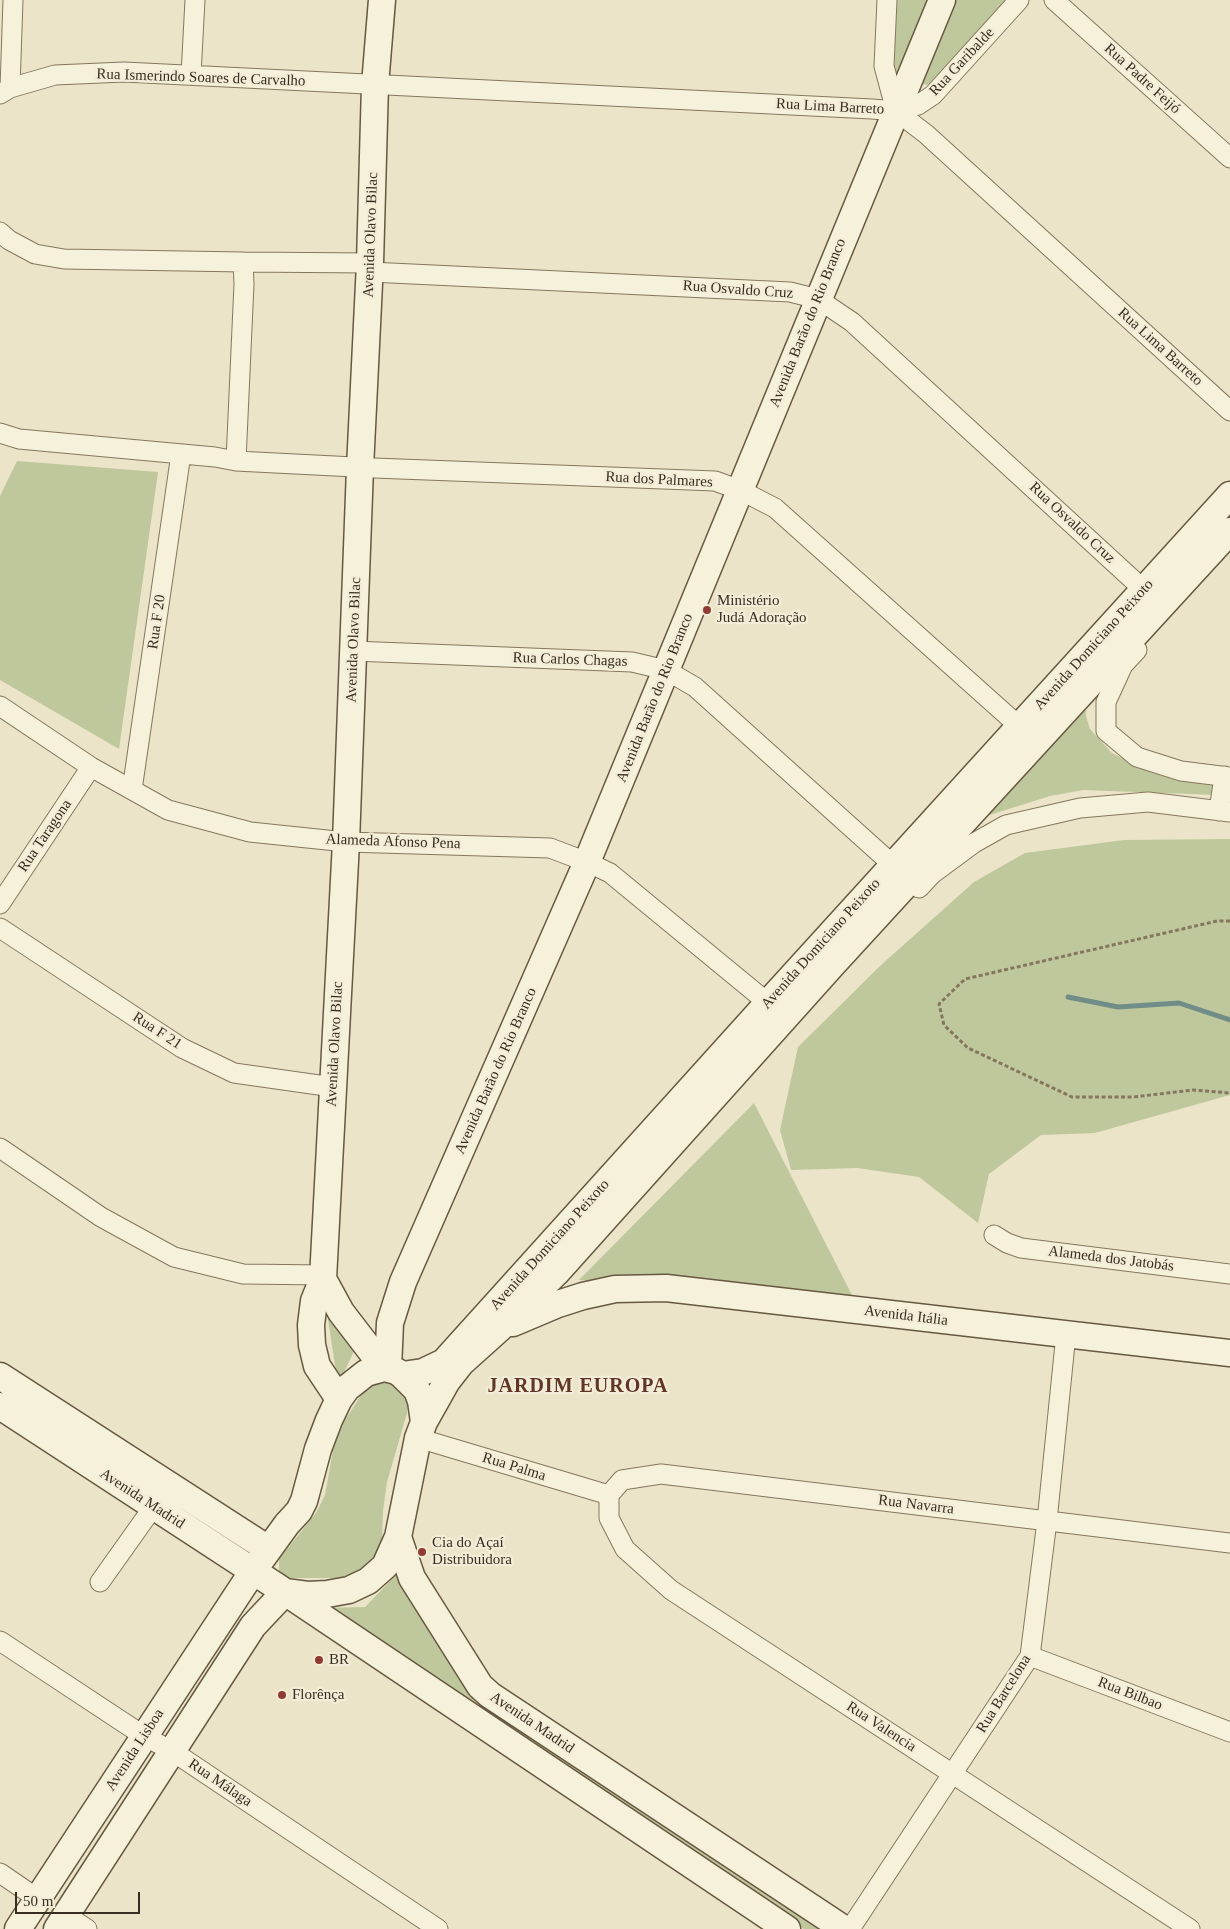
<!DOCTYPE html>
<html>
<head>
<meta charset="utf-8">
<style>
  body { margin:0 }
  #map { position:relative; width:1230px; height:1929px; overflow:hidden; background:#ebe4c8; font-family:"Times New Roman",serif }
  canvas { display:block }
  .scale { position:absolute; left:15px; top:1892px; width:125px; height:22px; box-sizing:border-box; border:2px solid #372e21; border-top:0; padding-left:6px; font-size:15px; line-height:18px; white-space:nowrap; color:#372e21; -webkit-text-stroke:4px #f3edd7; paint-order:stroke }
</style>
</head>
<body>
<div id="map">
<canvas width="1230" height="1929"></canvas>
<div class="scale">50 m</div>
</div>
<script>
const ctx = document.querySelector('canvas').getContext('2d');
ctx.lineJoin = 'round';
function paint(path, color) { ctx.fillStyle = color; ctx.fill(path, 'evenodd'); }
const poly = rows => new Path2D(rows.map(r => 'M' + r).join(''));
function stroke(path, color, width, dash) { ctx.strokeStyle = color; ctx.lineWidth = width; ctx.lineCap = dash ? 'butt' : 'round'; ctx.setLineDash(dash || []); ctx.stroke(path); }
function write(font, color, halo, rows, align = 'center') {
  ctx.font = font + ' "Times New Roman",serif'; ctx.lineWidth = 4.5; ctx.setLineDash([]); ctx.textBaseline = 'middle'; ctx.strokeStyle = halo; ctx.fillStyle = color; for (const [text, x, y, turn = 0] of rows) {
    ctx.save(); ctx.translate(x, y); ctx.rotate((+turn || 0) * Math.PI / 180); ctx.textAlign = isNaN(turn) ? turn : align; if (halo) ctx.strokeText(text, 0, 0); ctx.fillText(text, 0, 0); ctx.restore();
  }
}
const green = poly([
  [895,0,932,0,899,80,891,65],
  [956,0,1005,0,931,85,919,84],
  [17,461,158,472,119,749,0,680,0,496],
  [1085,695,1086,716,1090,729,1112,753,1150,772,1172,779,1216,785,1217,795,1083,790,1050,796,977,819],
  [1230,839,1230,1095,1095,1133,1041,1135,989,1174,978,1223,919,1177,857,1168,791,1170,780,1130,798,1047,880,966,974,882,1025,853,1124,840],
  [754,1103,855,1301,579,1280],
  [326,1306,355,1349,338,1385],
  [387,1378,409,1397,407,1413,387,1482,383,1511,382,1541,378,1554,369,1566,348,1578,290,1578,283,1576,279,1572,279,1559,316,1513,325,1495,333,1450,345,1420,367,1386],
  [400,1571,459,1673,830,1929,804,1929,318,1608,365,1607]
]);
const stream = poly([
  [1068,997,1118,1007,1179,1003,1230,1020]
]);
const path = poly([
  [1230,921,1217,921,965,979,939,1004,944,1025,968,1048,1072,1097,1133,1097,1193,1090,1230,1093]
]);
const street = poly([
  [887,0,884,66,896,111,918,105,933,95,1019,0],
  [1054,0,1230,158],
  [191,75,195,0],
  [10,88,13,0],
  [0,94,10,88,55,75,124,72,872,109,896,111,926,134,1230,411],
  [0,232,9,240,35,254,64,259,243,262,244,284,236,461,215,457,19,439,0,433],
  [243,262,370,263],
  [370,272,790,292,818,299,852,322,1144,590],
  [236,461,374,468,715,481,740,490,775,508,1020,727],
  [1137,650,1123,665,1106,702,1106,731,1137,757,1181,771,1230,777],
  [353,651,632,662,666,670,695,687,893,865],
  [0,706,91,767,168,810,250,832,346,842,550,848,587,862,610,873,768,1003],
  [132,790,181,454],
  [1219,811,1224,776],
  [919,888,932,874,974,843,1006,825,1080,808,1148,802,1230,812],
  [0,904,91,767],
  [0,928,182,1048,234,1073,333,1087],
  [0,1148,101,1217,174,1257,243,1274,324,1275],
  [994,1235,1007,1243,1021,1248,1230,1274],
  [418,1438,609,1495],
  [609,1495,609,1518,625,1549,671,1590,1190,1929],
  [609,1495,622,1480,661,1474,1230,1543],
  [100,1582,154,1506],
  [0,1641,144,1736,172,1751,438,1929],
  [1030,1656,1230,1732],
  [0,1873,38,1899],
  [66,1915,87,1929],
  [850,1929,1030,1656,1047,1521,1066,1334]
]);
const secondary = poly([
  [323,1279,341,1312,384,1368],
  [513,1323,558,1304,583,1296,615,1289,666,1288,1230,1353],
  [388,1369,390,1323,403,1282,587,862,942,0],
  [402,1375,423,1372,444,1362,768,1003,1230,495],
  [0,1376,268,1549],
  [339,1399,317,1366,312,1345,311,1325,314,1301,323,1279,346,842,360,468,370,263,375,85,382,0],
  [0,1406,253,1571,279,1588,285,1592,308,1595,327,1594,349,1590,368,1581,385,1566,398,1537,418,1438,424,1422,421,1401,417,1390,402,1375,396,1371,384,1368,366,1373,347,1388,339,1399,329,1420,318,1449,304,1501,299,1511,287,1524,253,1571,18,1929],
  [424,1422,447,1381,461,1363,500,1328,556,1273,833,964,1230,531],
  [398,1537,412,1578,480,1686,490,1695,844,1929],
  [57,1929,253,1626,285,1592,787,1929]
]);
const markers = [
  [707,610,5,"#8f3b33"],
  [422,1552,5,"#8f3b33"],
  [319,1660,5,"#8f3b33"],
  [282,1695,5,"#8f3b33"]
];
const streetNames = [
  ["Rua Garibalde",962,62,-47],
  ["Rua Ismerindo Soares de Carvalho",201,78,2],
  ["Rua Padre Feijó",1142,79,42],
  ["Rua Lima Barreto",830,107,3],
  ["Avenida Olavo Bilac",371,235,-88],
  ["Rua Osvaldo Cruz",738,290,4],
  ["Avenida Barão do Rio Branco",808,323,-68],
  ["Rua Lima Barreto",1160,347,42],
  ["Rua dos Palmares",659,480,3],
  ["Rua Osvaldo Cruz",1072,523,43],
  ["Rua F 20",157,622,-82],
  ["Avenida Olavo Bilac",354,640,-88],
  ["Avenida Domiciano Peixoto",1094,645,-48],
  ["Rua Carlos Chagas",570,660,2],
  ["Avenida Barão do Rio Branco",655,698,-68],
  ["Rua Taragona",45,836,-56],
  ["Alameda Afonso Pena",393,842,2],
  ["Avenida Domiciano Peixoto",821,944,-48],
  ["Rua F 21",157,1031,33],
  ["Avenida Olavo Bilac",335,1044,-87],
  ["Avenida Barão do Rio Branco",496,1071,-66],
  ["Avenida Domiciano Peixoto",550,1245,-48],
  ["Alameda dos Jatobás",1111,1259,7],
  ["Avenida Itália",906,1316,7],
  ["Rua Palma",514,1467,17],
  ["Avenida Madrid",142,1499,33],
  ["Rua Navarra",916,1505,7],
  ["Rua Barcelona",1004,1694,-58],
  ["Rua Bilbao",1130,1694,21],
  ["Avenida Madrid",532,1723,34],
  ["Rua Valencia",881,1727,33],
  ["Avenida Lisboa",135,1750,-57],
  ["Rua Málaga",220,1783,34]
];
const poiNames = [
  ["Ministério",717,601],
  ["Judá Adoração",717,618],
  ["Cia do Açaí",432,1543],
  ["Distribuidora",432,1560],
  ["BR",329,1660],
  ["Florênça",292,1695]
];
const districtNames = [
  ["JARDIM EUROPA",578,1387]
];
paint(green, '#bfc89c');
stroke(stream, '#708d88', 5);
stroke(street, '#85775e', 21);
stroke(secondary, '#675841', 29);
stroke(path, '#85775e', 3, [4, 2.5]);
stroke(street, '#f6f1da', 19);
stroke(secondary, '#f6f1da', 26);
for (const [x, y, r, color] of markers) { const dot = new Path2D(); dot.arc(x, y, r, 0, 2 * Math.PI); ctx.fillStyle = color; ctx.fill(dot); stroke(dot, '#f3edd7', 2); }
write('15px', '#372e21', '#f3edd7', streetNames);
write('15px', '#372e21', '#f3edd7', poiNames, 'left');
ctx.letterSpacing = '1px';
write('bold 20px', '#603624', '#f3edd7', districtNames);
ctx.letterSpacing = '0px';
</script>
</body>
</html>
